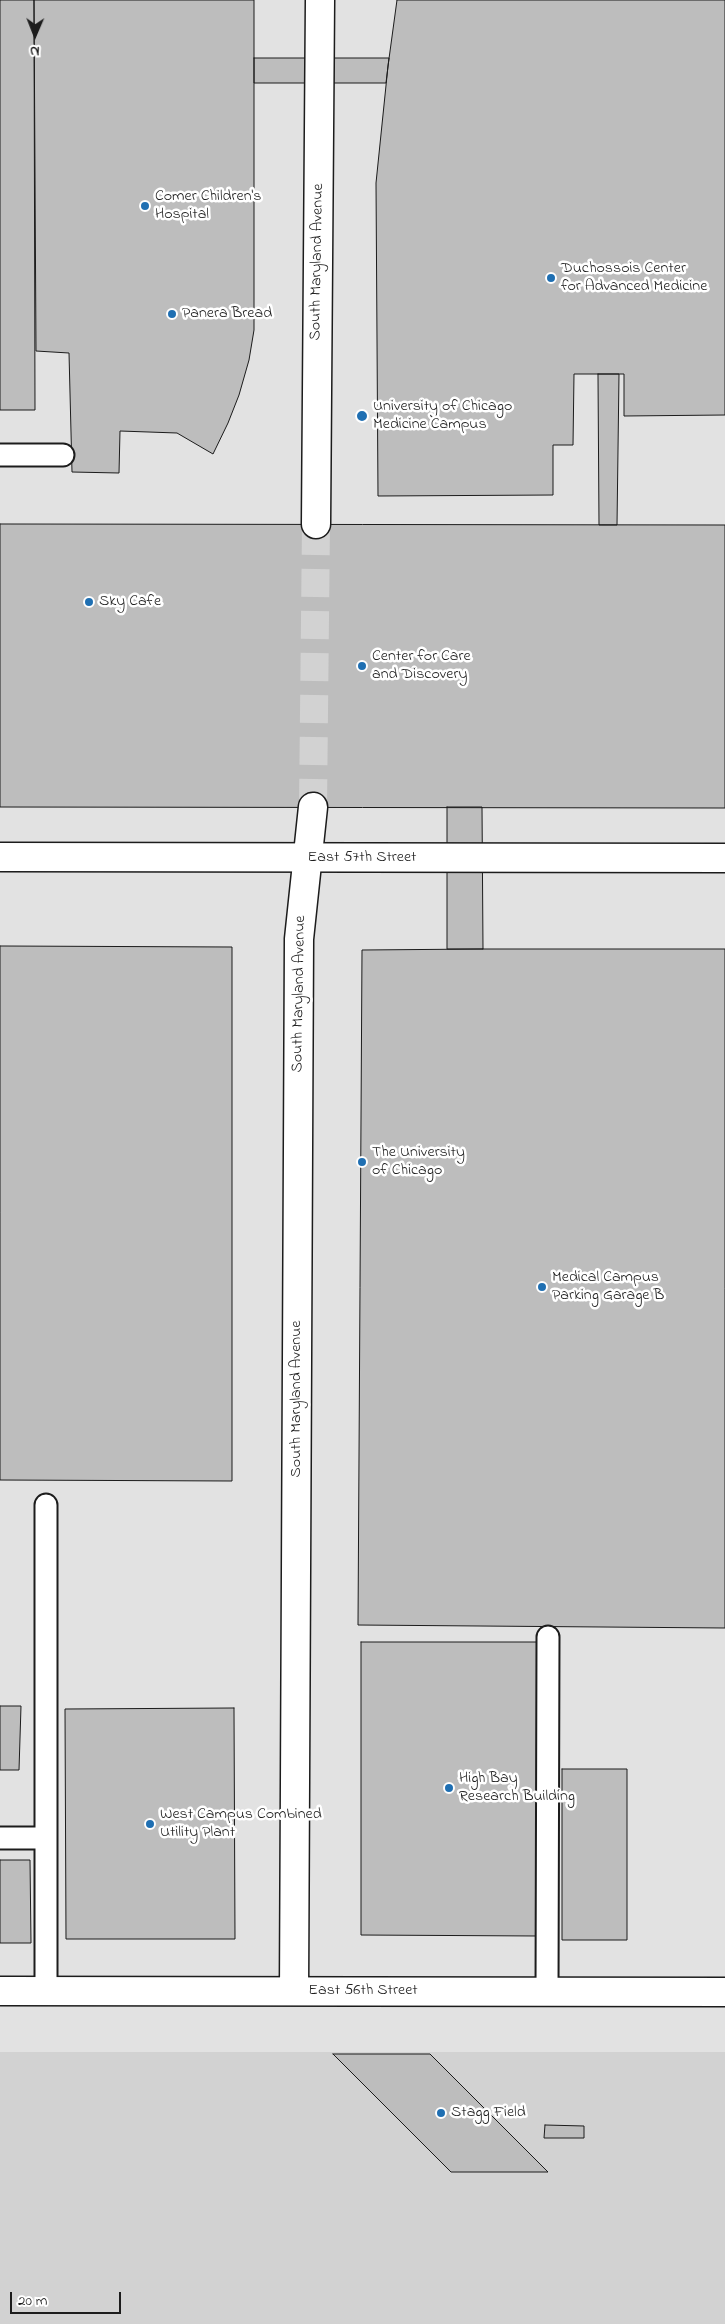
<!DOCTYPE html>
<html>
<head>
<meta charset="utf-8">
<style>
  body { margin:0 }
  #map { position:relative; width:725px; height:2324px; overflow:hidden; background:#f2f2f2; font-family:"Indie Flower",sans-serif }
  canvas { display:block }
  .north { position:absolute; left:10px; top:10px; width:50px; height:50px; -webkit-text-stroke:4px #fff; paint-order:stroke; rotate:181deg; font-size:14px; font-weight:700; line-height:20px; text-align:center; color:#1c1c1c }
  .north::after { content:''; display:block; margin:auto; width:18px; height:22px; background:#1c1c1c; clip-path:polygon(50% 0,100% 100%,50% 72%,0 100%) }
  .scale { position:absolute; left:10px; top:2292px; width:111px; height:22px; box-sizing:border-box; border:2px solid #1c1c1c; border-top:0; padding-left:6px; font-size:15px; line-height:18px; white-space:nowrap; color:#1c1c1c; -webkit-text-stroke:4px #fff; paint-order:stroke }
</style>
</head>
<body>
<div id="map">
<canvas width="725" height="2324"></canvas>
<div class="north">N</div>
<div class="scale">20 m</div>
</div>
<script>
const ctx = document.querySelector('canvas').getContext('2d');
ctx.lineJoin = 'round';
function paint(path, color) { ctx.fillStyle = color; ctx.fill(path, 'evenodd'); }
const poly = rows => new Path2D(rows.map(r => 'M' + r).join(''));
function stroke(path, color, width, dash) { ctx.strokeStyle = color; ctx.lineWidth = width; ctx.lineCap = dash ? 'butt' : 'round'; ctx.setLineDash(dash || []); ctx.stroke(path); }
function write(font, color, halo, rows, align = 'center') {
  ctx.font = font + ' "Indie Flower",sans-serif'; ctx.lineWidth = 5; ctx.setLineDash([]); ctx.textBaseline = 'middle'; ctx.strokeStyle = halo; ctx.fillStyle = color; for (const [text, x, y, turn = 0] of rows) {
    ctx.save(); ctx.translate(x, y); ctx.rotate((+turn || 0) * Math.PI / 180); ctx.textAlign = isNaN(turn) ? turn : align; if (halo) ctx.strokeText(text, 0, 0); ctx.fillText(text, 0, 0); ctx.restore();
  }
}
const built = poly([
  [0,0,725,0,725,2324,0,2324]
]);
const green = poly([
  [0,2052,725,2052,725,2324,0,2324]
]);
const building = poly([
  [0,0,34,0,35,410,0,410,0,0],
  [34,0,254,0,254,330,249,360,239,395,228,423,213,454,177,433,120,431,119,473,72,472,69,353,36,351,34,0],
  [397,0,725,0,725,415,624,416,624,374,574,374,573,445,553,445,553,495,378,496,376,183,388,66,397,0],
  [254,58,389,58,386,83,254,83,254,58],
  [598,374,619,374,617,525,599,525,598,374],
  [0,524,725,525,725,808,0,807,0,524],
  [447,807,482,807,483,949,447,949,447,807],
  [0,946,232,947,232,1481,0,1480,0,946],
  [483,949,725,949,725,1628,358,1625,362,950,483,949],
  [361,1642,538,1642,537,1936,361,1935,361,1642],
  [0,1706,21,1706,19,1770,0,1770,0,1706],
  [234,1708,235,1939,66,1939,65,1709,234,1708],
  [562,1769,627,1769,627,1940,562,1940,562,1769],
  [0,1860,30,1860,31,1943,0,1943,0,1860],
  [333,2054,430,2054,548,2172,451,2172,333,2054],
  [545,2125,584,2126,584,2138,544,2138,545,2125]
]);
const streetTunnel = poly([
  [313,807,316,524]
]);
const lane = poly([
  [0,455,63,455],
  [0,1838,45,1838],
  [46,1991,46,1505],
  [547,1991,548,1637]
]);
const street = poly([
  [316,524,320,0],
  [0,1991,725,1992],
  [294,1991,299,939,313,807]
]);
const secondary = poly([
  [0,857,725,858]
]);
const markers = [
  [145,206,5,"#1f6fb2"],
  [551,278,5,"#1f6fb2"],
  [172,314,5,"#1f6fb2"],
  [362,416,6,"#1f6fb2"],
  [89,602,5,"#1f6fb2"],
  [362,666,5,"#1f6fb2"],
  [362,1162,5,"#1f6fb2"],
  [542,1287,5,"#1f6fb2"],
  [449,1788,5,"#1f6fb2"],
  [150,1824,5,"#1f6fb2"],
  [441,2113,5,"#1f6fb2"]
];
const poiNames = [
  ["Comer Children's",155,197],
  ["Hospital",155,215],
  ["Duchossois Center",561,269],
  ["for Advanced Medicine",561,287],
  ["Panera Bread",182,314],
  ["University of Chicago",373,407],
  ["Medicine Campus",373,425],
  ["Sky Cafe",99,602],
  ["Center for Care",372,657],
  ["and Discovery",372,675],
  ["The University",372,1153],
  ["of Chicago",372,1171],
  ["Medical Campus",552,1278],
  ["Parking Garage B",552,1296],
  ["High Bay",459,1779],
  ["Research Building",459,1797],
  ["West Campus Combined",160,1815],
  ["Utility Plant",160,1833],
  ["Stagg Field",451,2113]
];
const streetNames = [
  ["South Maryland Avenue",318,262,-89],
  ["East 57th Street",362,858],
  ["South Maryland Avenue",300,994,-89],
  ["South Maryland Avenue",297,1399,-90],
  ["East 56th Street",363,1991]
];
paint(built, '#e2e2e2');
paint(green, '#d2d2d2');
paint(building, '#bdbdbd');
stroke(building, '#1c1c1c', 1);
stroke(streetTunnel, '#d2d2d2', 28, [28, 14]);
stroke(lane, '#1c1c1c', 25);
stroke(street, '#1c1c1c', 31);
stroke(secondary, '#1c1c1c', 31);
stroke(lane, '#fff', 21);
stroke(street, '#fff', 28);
stroke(secondary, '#fff', 28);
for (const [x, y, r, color] of markers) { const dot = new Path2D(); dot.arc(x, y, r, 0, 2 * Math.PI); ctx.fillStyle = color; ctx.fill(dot); stroke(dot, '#fff', 2); }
write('16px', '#1c1c1c', '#fff', poiNames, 'left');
write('16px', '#1c1c1c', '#fff', streetNames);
</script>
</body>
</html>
